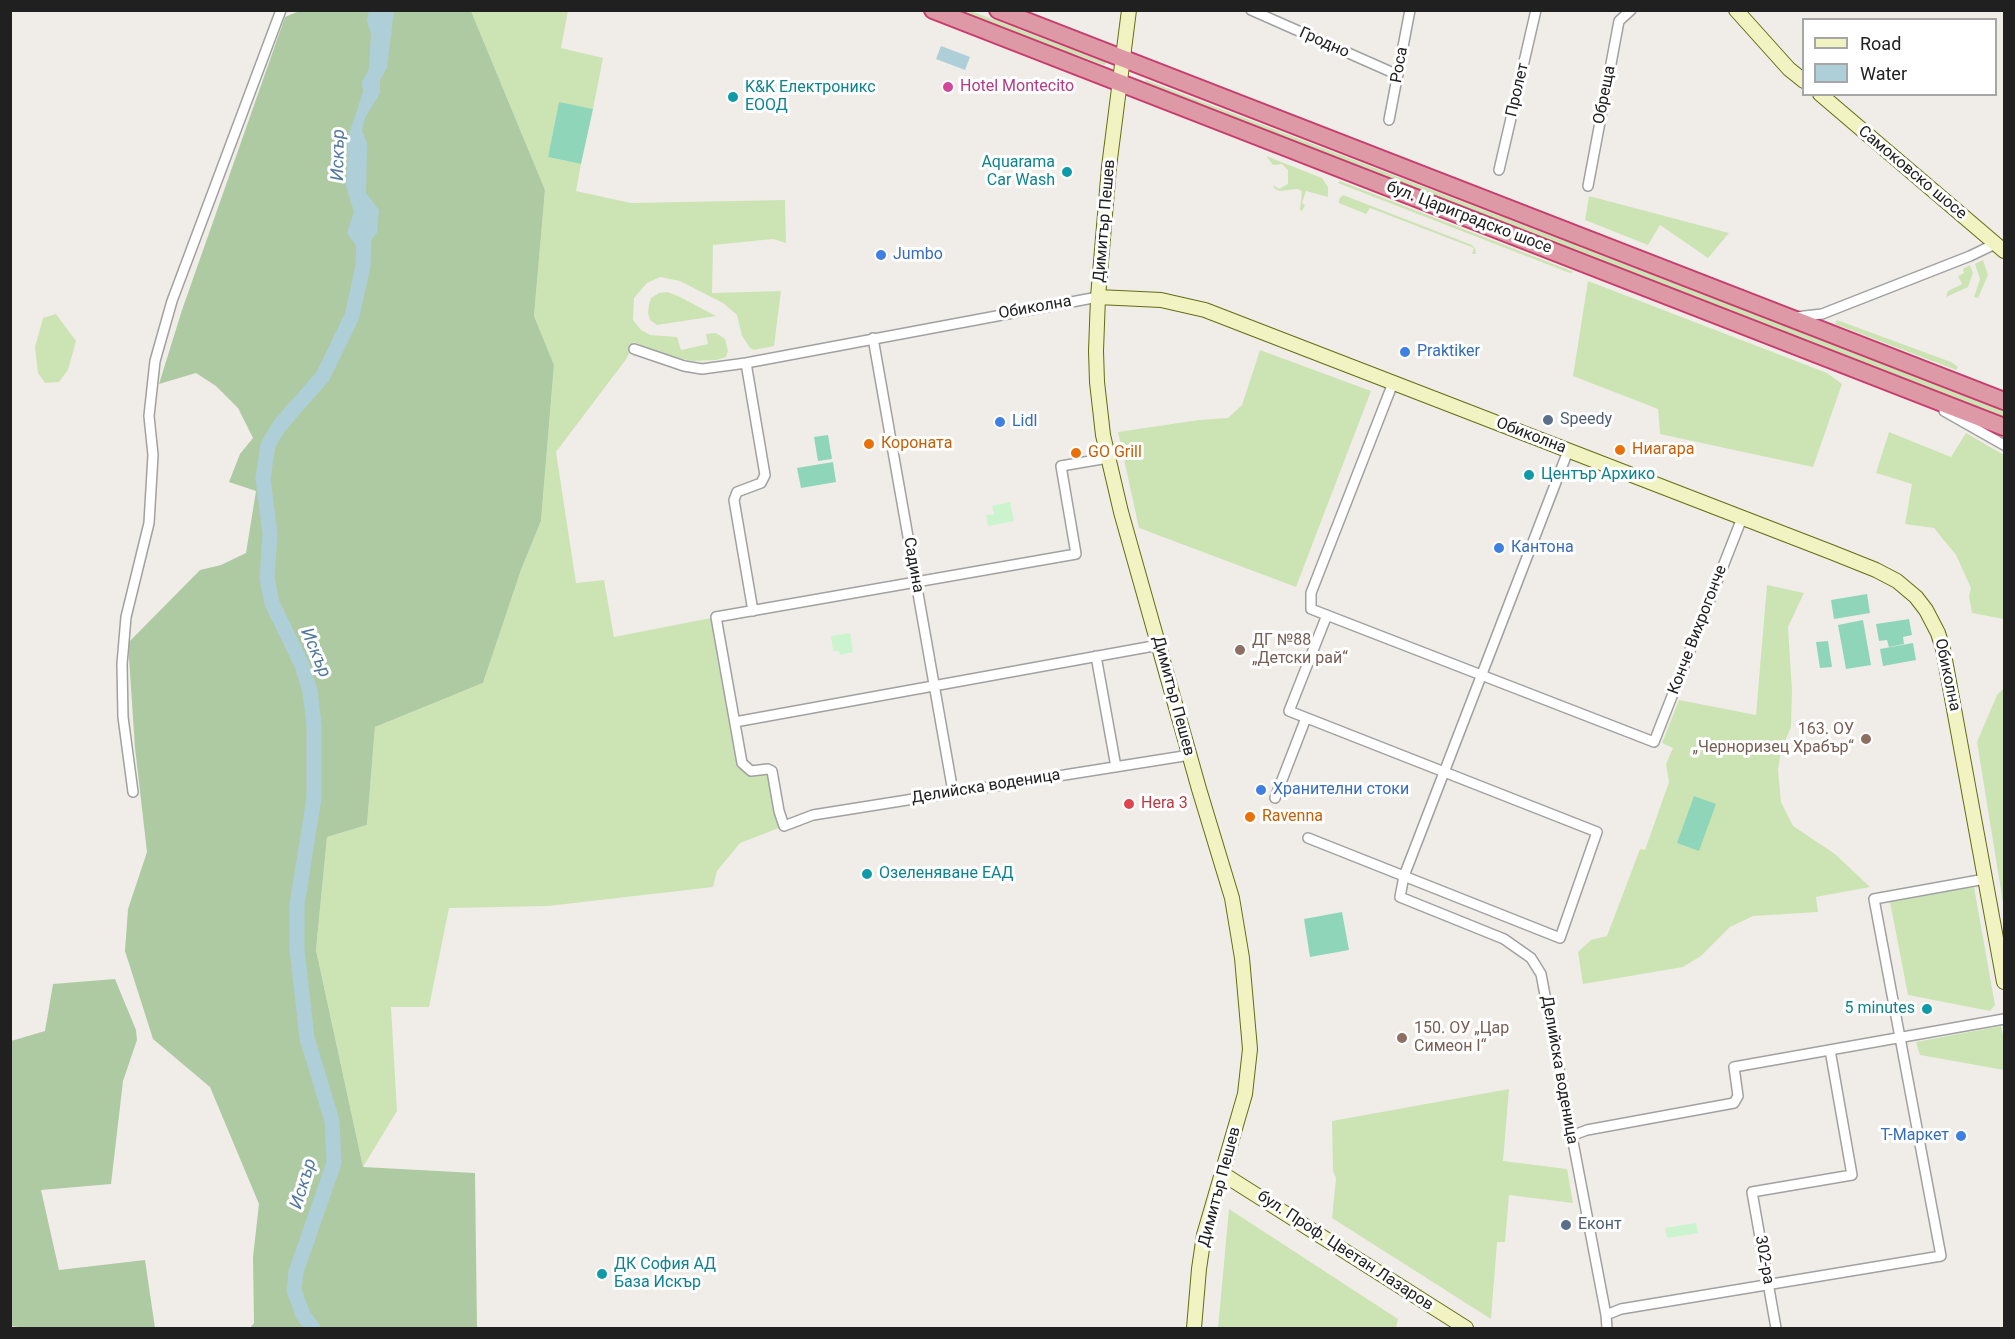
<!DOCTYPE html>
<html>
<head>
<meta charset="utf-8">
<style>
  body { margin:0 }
  #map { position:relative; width:2015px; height:1339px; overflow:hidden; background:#f0ede8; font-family:Roboto,sans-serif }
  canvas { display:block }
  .frame { position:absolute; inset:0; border:12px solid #202020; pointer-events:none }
  .legend { position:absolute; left:1802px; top:18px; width:195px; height:78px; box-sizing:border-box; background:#fff; border:2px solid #a6a6a6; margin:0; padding:8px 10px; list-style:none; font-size:18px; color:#202020 }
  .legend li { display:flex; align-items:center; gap:12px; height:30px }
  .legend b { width:30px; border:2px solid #a6a6a6 }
</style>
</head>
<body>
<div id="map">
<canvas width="2015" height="1339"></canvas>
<div class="frame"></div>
<ul class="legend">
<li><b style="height:8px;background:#f1f3c3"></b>Road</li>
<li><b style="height:16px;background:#aecfd8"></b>Water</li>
</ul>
</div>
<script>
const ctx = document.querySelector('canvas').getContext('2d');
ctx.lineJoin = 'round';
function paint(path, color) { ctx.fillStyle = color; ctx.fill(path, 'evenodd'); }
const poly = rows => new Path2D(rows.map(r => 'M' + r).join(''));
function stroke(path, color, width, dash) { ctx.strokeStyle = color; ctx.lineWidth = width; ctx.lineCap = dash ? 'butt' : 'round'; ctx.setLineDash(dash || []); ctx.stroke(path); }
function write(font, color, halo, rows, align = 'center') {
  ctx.font = font + ' Roboto,sans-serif'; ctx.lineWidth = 6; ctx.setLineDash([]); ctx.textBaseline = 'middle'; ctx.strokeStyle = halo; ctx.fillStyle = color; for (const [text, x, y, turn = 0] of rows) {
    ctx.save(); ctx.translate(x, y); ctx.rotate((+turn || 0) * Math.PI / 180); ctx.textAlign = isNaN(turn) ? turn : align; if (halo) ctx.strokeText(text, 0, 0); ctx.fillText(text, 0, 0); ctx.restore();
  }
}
const grass = poly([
  [471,11,568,11,561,48,603,58,593,109,559,103,548,157,581,164,576,191,631,203,785,200,786,243,773,239,713,245,712,293,781,291,774,346,754,350,750,348,742,336,737,315,723,303,680,281,660,277,647,283,634,298,633,320,641,330,650,335,677,337,681,350,708,344,706,334,716,333,725,339,728,351,726,357,716,360,693,361,663,355,634,342,627,358,556,452,576,583,604,580,614,637,716,617,742,763,751,771,768,769,784,826,740,843,717,871,713,887,548,906,449,908,429,1007,391,1007,397,1111,363,1167,316,950,327,837,367,825,375,727,483,683,521,570,541,521,554,365,534,316,545,190],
  [953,11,971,11,1105,62,1106,64,1104,65],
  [1146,80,2004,410,2004,418,1144,84],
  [1266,156,1322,178,1328,187,1328,197,1306,191,1302,203,1305,205,1302,211,1300,210,1302,191,1297,189,1280,191,1275,189,1273,185,1279,189,1288,184,1288,170,1282,164,1273,165],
  [1340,181,1574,272,1570,273,1338,183],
  [1343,195,1472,245,1475,248,1476,254,1472,254,1474,248,1370,208,1366,214,1339,203,1339,199],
  [1589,196,1729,233,1708,258,1660,225,1648,245,1585,220],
  [1983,260,1988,275,1978,298,1974,297,1980,279,1975,264],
  [1970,265,1973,273,1968,287,1946,297,1948,291,1962,284,1958,276,1964,273,1963,269],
  [1588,281,1827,373,1842,384,1813,467,1660,434,1658,409,1573,376],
  [667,292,678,296,716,316,657,325,650,320,648,313,649,304,651,298,659,293],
  [56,314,76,341,68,370,59,382,45,383,38,373,35,347,43,318],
  [1837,320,1951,362,1958,367,1956,370,1835,324],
  [1260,350,1371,391,1296,587,1139,528,1118,432,1199,420,1228,418,1242,405],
  [1889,432,1951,457,1966,433,2004,455,2004,619,1972,613,1969,596,1971,588,1956,555,1934,528,1905,524,1912,484,1876,473],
  [1767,585,1804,593,1788,627,1792,691,1791,727,1781,751,1778,770,1781,802,1793,826,1835,854,1870,887,1816,897,1818,912,1753,916,1730,927,1701,956,1683,967,1583,984,1578,952,1591,940,1607,936,1640,849,1645,850,1669,782,1666,764,1673,748,1662,743,1679,700,1756,715],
  [2004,688,2004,909,1977,742,1997,695],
  [1974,887,1995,1005,1990,1011,1908,995,1890,902],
  [2001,1026,2004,1041,2004,1070,1920,1055,1916,1042],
  [1509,1089,1503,1161,1567,1169,1573,1203,1509,1195,1505,1242,1497,1242,1491,1319,1332,1218,1336,1178,1333,1171,1332,1121],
  [1229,1209,1398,1319,1396,1328,1218,1328]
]);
const forest = poly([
  [302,10,471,11,545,190,534,316,554,365,541,521,521,570,483,683,375,727,367,825,327,837,316,950,363,1167,475,1173,477,1328,250,1328,254,1323,253,1257,259,1204,210,1087,153,1039,125,951,128,909,147,852,135,748,128,643,200,570,221,565,246,553,256,491,229,482,240,454,253,438,238,408,216,386,196,373,159,384,182,310,285,17],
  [115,979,136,1030,137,1040,123,1081,111,1184,41,1190,59,1270,145,1260,155,1328,26,1328,11,1326,11,1041,45,1031,53,984]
]);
const park = poly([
  [1010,502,1014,521,988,526,986,515,994,514,992,506],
  [850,633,853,652,840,655,839,651,833,651,831,636],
  [1696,1223,1698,1233,1667,1238,1665,1228]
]);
const pitch = poly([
  [559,102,593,109,581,164,548,157],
  [828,435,832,459,818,461,814,437],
  [833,462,836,482,801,488,797,468],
  [1867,594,1870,613,1834,619,1831,600],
  [1909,619,1912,635,1903,637,1904,644,1889,647,1887,640,1879,641,1876,624],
  [1863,620,1871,665,1846,669,1838,625],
  [1828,641,1832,667,1820,668,1816,642],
  [1913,643,1916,660,1883,666,1880,649],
  [1694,796,1716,804,1699,851,1677,843],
  [1342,912,1349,950,1310,957,1304,919]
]);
const water = poly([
  [369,11,394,11,387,68,380,80,380,93,365,118,362,131,367,143,366,193,379,210,377,233,369,242,364,257,347,233,354,212,346,186,348,137,363,92,362,82,369,69,371,33,367,21],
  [941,46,970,57,965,70,936,59]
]);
const river = poly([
  [313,1328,303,1315,294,1290,296,1272,334,1163,332,1121,307,1038,297,949,297,905,314,798,314,725,310,691,302,665,272,603,267,578,270,534,263,478,268,445,280,425,323,376,352,316,363,266,364,237]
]);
const street = poly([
  [1251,10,1398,75],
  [1389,120,1410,10],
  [1499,170,1536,10],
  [1588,186,1619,21,1631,10],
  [1796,317,1822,314,1970,256,1995,244],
  [873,338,953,792],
  [634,349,684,366,702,369,746,363,1098,297],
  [746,363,765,475,761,483,737,492,734,500,753,611],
  [1393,383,1311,593,1311,609,1654,742,1742,518],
  [1944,411,2004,445],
  [1568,451,1404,876,1400,897,1504,939,1531,958,1541,974,1606,1315,1607,1328],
  [1108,458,1061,466,1076,554,716,617,742,763,751,771,768,769,772,771,779,811,784,826,813,815,1190,755],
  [1096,656,1116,767],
  [735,722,1159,645],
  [133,792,123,717,122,664,126,617,149,523,153,455,149,416,155,361,172,301,281,10],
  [1275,798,1306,718],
  [1308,838,1560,938,1597,832,1289,711,1327,615],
  [1571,1136,1587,1130,1734,1103,1738,1096,1734,1067,2004,1019],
  [1606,1315,1621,1309,1941,1256,1874,899,1985,879],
  [1776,1328,1752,1192,1852,1175,1830,1050]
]);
const secondary = poly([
  [1129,10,1109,167,1098,297,1096,351,1097,382,1103,435,1121,512,1199,789,1232,898,1242,958,1250,1049,1245,1094,1204,1235,1199,1269,1194,1328],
  [1736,10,1789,69,1804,81],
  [1820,94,2004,251],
  [1098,297,1161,300,1205,310,1831,552,1876,570,1897,581,1916,597,1926,610,1938,633,1943,649,2004,982],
  [1223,1174,1466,1328]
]);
const highway = poly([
  [933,10,2004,427],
  [998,10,2004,401]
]);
const markers = [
  [948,87,6,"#d1479c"],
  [733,97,6,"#0f9aa8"],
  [1067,172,6,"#0f9aa8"],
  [881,255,6,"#3f7fe0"],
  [1405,352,6,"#3f7fe0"],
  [1548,420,6,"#5c6f8a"],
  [1000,422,6,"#3f7fe0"],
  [869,444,6,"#e8710a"],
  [1620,450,6,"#e8710a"],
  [1076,453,6,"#e8710a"],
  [1529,475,6,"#0f9aa8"],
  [1499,548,6,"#3f7fe0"],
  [1240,650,6,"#8d6e63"],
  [1866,739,6,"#8d6e63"],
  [1261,790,6,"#3f7fe0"],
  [1129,804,6,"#e0444e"],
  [1250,817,6,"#e8710a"],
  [867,874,6,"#0f9aa8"],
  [1927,1009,6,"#0f9aa8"],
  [1402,1038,6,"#8d6e63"],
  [1961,1136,6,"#3f7fe0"],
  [1566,1225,6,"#5c6f8a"],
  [602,1274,6,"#0f9aa8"]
];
const streetNames = [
  ["Гродно",1324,43,24],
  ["Роса",1400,65,-80],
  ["Пролет",1518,90,-77],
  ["Обреща",1605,95,-79],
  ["Самоковско шосе",1912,173,40],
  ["бул. Цариградско шосе",1469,218,21],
  ["Димитър Пешев",1105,221,-85],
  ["Обиколна",1035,308,-10],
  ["Обиколна",1531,436,21],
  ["Садина",913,565,80],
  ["Конче Вихрогонче",1698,630,-69],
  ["Обиколна",1947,675,78],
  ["Димитър Пешев",1173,696,75],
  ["Делийска воденица",986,787,-9],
  ["Делийска воденица",1559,1070,80],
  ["Димитър Пешев",1220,1187,-75],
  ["бул. Проф. Цветан Лазаров",1345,1251,33],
  ["302-ра",1764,1260,80]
];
const hotelNames = [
  ["Hotel Montecito",960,87]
];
const cultureNames = [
  ["K&K Електроникс",745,88],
  ["ЕООД",745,106],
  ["Aquarama",1055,163,"right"],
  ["Car Wash",1055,181,"right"],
  ["Център Архико",1541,475],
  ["Озеленяване ЕАД",879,874],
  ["5 minutes",1915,1009,"right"],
  ["ДК София АД",614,1265],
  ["База Искър",614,1283]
];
const shopNames = [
  ["Jumbo",893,255],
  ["Praktiker",1417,352],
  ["Lidl",1012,422],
  ["Кантона",1511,548],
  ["Хранителни стоки",1273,790],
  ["Т-Маркет",1949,1136,"right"]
];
const serviceNames = [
  ["Speedy",1560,420],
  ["Еконт",1578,1225]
];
const foodNames = [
  ["Короната",881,444],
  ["Ниагара",1632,450],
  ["GO Grill",1088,453],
  ["Ravenna",1262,817]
];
const educationNames = [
  ["ДГ №88",1252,641],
  ["„Детски рай“",1252,659],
  ["163. ОУ",1854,730,"right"],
  ["„Черноризец Храбър“",1854,748,"right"],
  ["150. ОУ „Цар",1414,1029],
  ["Симеон I“",1414,1047]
];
const healthNames = [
  ["Hera 3",1141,804]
];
const waterNames = [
  ["Искър",339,155,-89],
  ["Искър",315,653,67],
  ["Искър",304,1184,-73]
];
paint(grass, '#cce4b4');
paint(forest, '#aecaa2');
paint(park, '#cbf4ce');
paint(pitch, '#8fd5b9');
paint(water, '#aecfd8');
stroke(river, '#aecfd8', 15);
stroke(street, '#a1a1a1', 12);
stroke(secondary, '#646d12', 16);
stroke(highway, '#c83b6d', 20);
stroke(street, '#fff', 9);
stroke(secondary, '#f1f3c3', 14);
stroke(highway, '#de99a7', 16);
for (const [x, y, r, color] of markers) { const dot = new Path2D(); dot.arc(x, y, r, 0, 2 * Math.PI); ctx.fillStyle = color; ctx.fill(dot); stroke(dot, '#fff', 2); }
write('16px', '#202020', '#fff', streetNames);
write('16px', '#b23c85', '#fff', hotelNames, 'left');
write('16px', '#0d838f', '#fff', cultureNames, 'left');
write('16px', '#366cbe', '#fff', shopNames, 'left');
write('16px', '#4e5e75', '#fff', serviceNames, 'left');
write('16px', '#c56008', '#fff', foodNames, 'left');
write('16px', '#785e54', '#fff', educationNames, 'left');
write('16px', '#be3a42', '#fff', healthNames, 'left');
write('italic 18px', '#547a9f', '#fff', waterNames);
</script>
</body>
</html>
